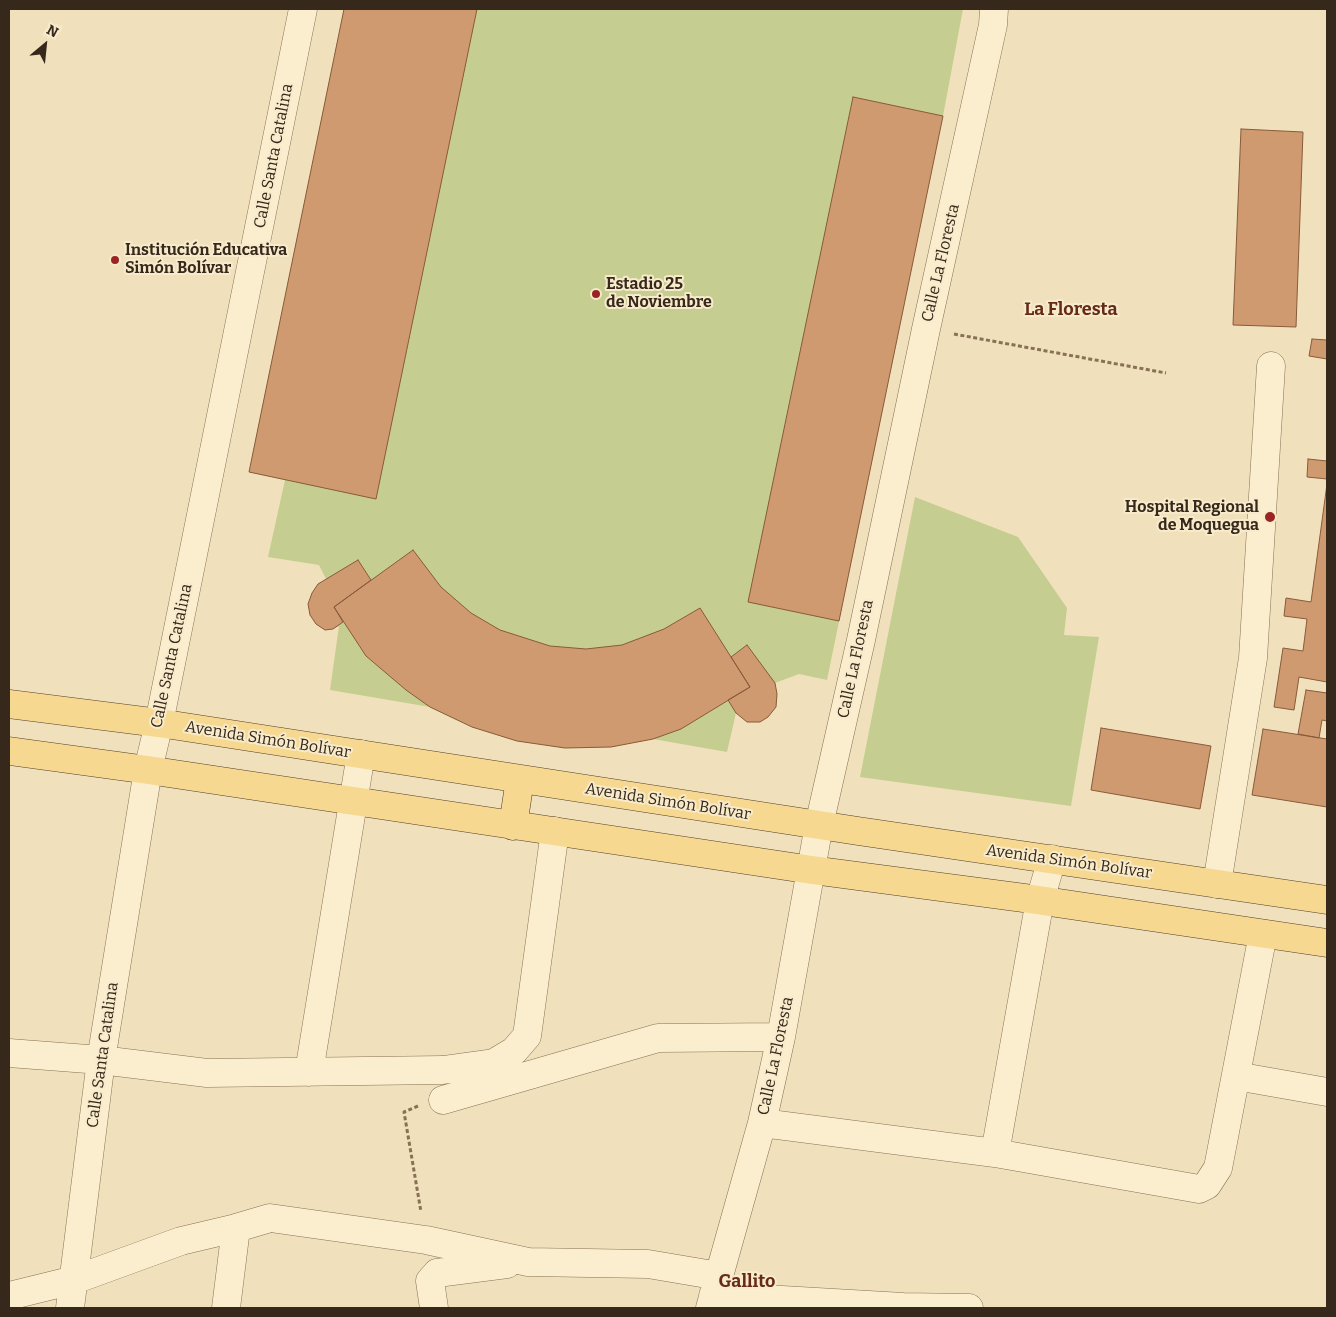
<!DOCTYPE html>
<html>
<head>
<meta charset="utf-8">
<style>
  body { margin:0 }
  #map { position:relative; width:1336px; height:1317px; overflow:hidden; background:#f0e1bc; font-family:Bitter,serif }
  canvas { display:block }
  .frame { position:absolute; inset:0; border:10px solid #36281b; pointer-events:none }
  .north { position:absolute; left:20px; top:20px; width:50px; height:50px; -webkit-text-stroke:4px #f7ebcc; paint-order:stroke; rotate:28deg; font-size:14px; font-weight:700; line-height:20px; text-align:center; color:#36281b }
  .north::after { content:''; display:block; margin:auto; width:18px; height:22px; background:#36281b; clip-path:polygon(50% 0,100% 100%,50% 72%,0 100%) }
</style>
</head>
<body>
<div id="map">
<canvas width="1336" height="1317"></canvas>
<div class="frame"></div>
<div class="north">N</div>
</div>
<script>
const ctx = document.querySelector('canvas').getContext('2d');
ctx.lineJoin = 'round';
function paint(path, color) { ctx.fillStyle = color; ctx.fill(path, 'evenodd'); }
const poly = rows => new Path2D(rows.map(r => 'M' + r).join(''));
function stroke(path, color, width, dash) { ctx.strokeStyle = color; ctx.lineWidth = width; ctx.lineCap = dash ? 'butt' : 'round'; ctx.setLineDash(dash || []); ctx.stroke(path); }
function write(font, color, halo, rows, align = 'center') {
  ctx.font = font + ' Bitter,serif'; ctx.lineWidth = 4; ctx.setLineDash([]); ctx.textBaseline = 'middle'; ctx.strokeStyle = halo; ctx.fillStyle = color; for (const [text, x, y, turn = 0] of rows) {
    ctx.save(); ctx.translate(x, y); ctx.rotate((+turn || 0) * Math.PI / 180); ctx.textAlign = isNaN(turn) ? turn : align; if (halo) ctx.strokeText(text, 0, 0); ctx.fillText(text, 0, 0); ctx.restore();
  }
}
const green = poly([
  [344,9,963,9,943,116,827,680,799,674,775,683,777,694,776,707,768,717,760,722,747,722,736,713,727,752,653,739,611,747,565,748,517,741,472,727,430,707,330,690,339,626,333,629,325,630,316,624,310,615,308,604,312,593,318,584,326,579,319,565,268,557,285,480,249,472],
  [915,497,1018,537,1067,608,1064,635,1099,637,1071,806,860,777]
]);
const building = poly([
  [344,9,477,9,376,499,249,472,344,9],
  [853,97,943,116,839,621,748,602,853,97],
  [1241,129,1303,132,1296,327,1233,325,1241,129],
  [1312,339,1327,340,1327,359,1309,356,1312,339],
  [1308,459,1327,461,1327,479,1307,477,1308,459],
  [1327,484,1327,682,1299,677,1294,710,1274,707,1283,648,1303,651,1307,619,1284,616,1286,598,1311,602,1327,484],
  [413,550,441,587,471,613,500,630,550,646,586,649,622,645,664,629,700,608,750,687,681,729,653,739,611,747,565,748,517,741,472,727,430,707,406,690,366,656,334,607,413,550],
  [358,560,371,580,334,607,343,622,333,629,325,630,316,624,310,615,308,604,312,593,318,584,358,560],
  [747,645,775,683,777,694,776,707,768,717,760,722,747,722,736,713,728,700,750,687,731,657,747,645],
  [1306,690,1327,693,1327,721,1322,720,1319,738,1298,734,1306,690],
  [1101,728,1211,746,1200,809,1091,790,1101,728],
  [1263,729,1327,739,1327,807,1252,795,1263,729]
]);
const path = poly([
  [954,334,1166,373],
  [418,1106,404,1112,421,1212]
]);
const minor = poly([
  [1217,884,1253,658,1271,366],
  [9,1053,101,1060,207,1073,443,1070,494,1063,514,1051,527,1036,555,831],
  [309,1072,361,754],
  [1236,1076,1327,1092],
  [443,1100,658,1038,781,1037],
  [762,1123,995,1153,1199,1189,1207,1185,1218,1168,1263,934],
  [995,1153,1040,900,1052,859],
  [9,1296,74,1280,181,1241,236,1228,270,1218,426,1240,528,1262,648,1264,719,1276],
  [713,1296,903,1307,969,1308],
  [70,1308,101,1060,148,770,159,723,303,9],
  [226,1308,236,1228],
  [434,1308,430,1281,437,1273,507,1264],
  [710,1308,762,1123,781,1037,819,825,861,640,926,329,993,25,994,9]
]);
const major = poly([
  [9,704,159,723,858,831,1327,900],
  [9,751,148,770,812,870,1024,898,1327,943],
  [513,826,520,779]
]);
const markers = [
  [115,260,5,"#992422"],
  [596,294,5,"#992422"],
  [1270,517,6,"#992422"]
];
const streetNames = [
  ["Calle Santa Catalina",274,156,-79],
  ["Calle La Floresta",941,263,-77],
  ["Calle Santa Catalina",172,656,-78],
  ["Calle La Floresta",856,659,-78],
  ["Avenida Simón Bolívar",268,740,9],
  ["Avenida Simón Bolívar",668,802,9],
  ["Avenida Simón Bolívar",1069,862,8],
  ["Calle Santa Catalina",103,1055,-82],
  ["Calle La Floresta",776,1056,-78]
];
const poiNames = [
  ["Institución Educativa",125,251],
  ["Simón Bolívar",125,269],
  ["Estadio 25",606,285],
  ["de Noviembre",606,303],
  ["Hospital Regional",1259,508,"right"],
  ["de Moquegua",1259,526,"right"]
];
const neighbourhoodNames = [
  ["La Floresta",1071,310],
  ["Gallito",747,1282]
];
paint(green, '#c5ce90');
paint(building, '#d09a70');
stroke(building, '#885a3a', 1);
stroke(minor, '#887155', 29);
stroke(major, '#553f2a', 29);
stroke(path, '#887155', 3, [4, 2.5]);
stroke(minor, '#faeecf', 28);
stroke(major, '#f6d891', 28);
for (const [x, y, r, color] of markers) { const dot = new Path2D(); dot.arc(x, y, r, 0, 2 * Math.PI); ctx.fillStyle = color; ctx.fill(dot); stroke(dot, '#f7ebcc', 2); }
write('16px', '#36281b', '#f7ebcc', streetNames);
write('bold 16px', '#36281b', '#f7ebcc', poiNames, 'left');
write('bold 18px', '#652a18', '#f7ebcc', neighbourhoodNames);
</script>
</body>
</html>
